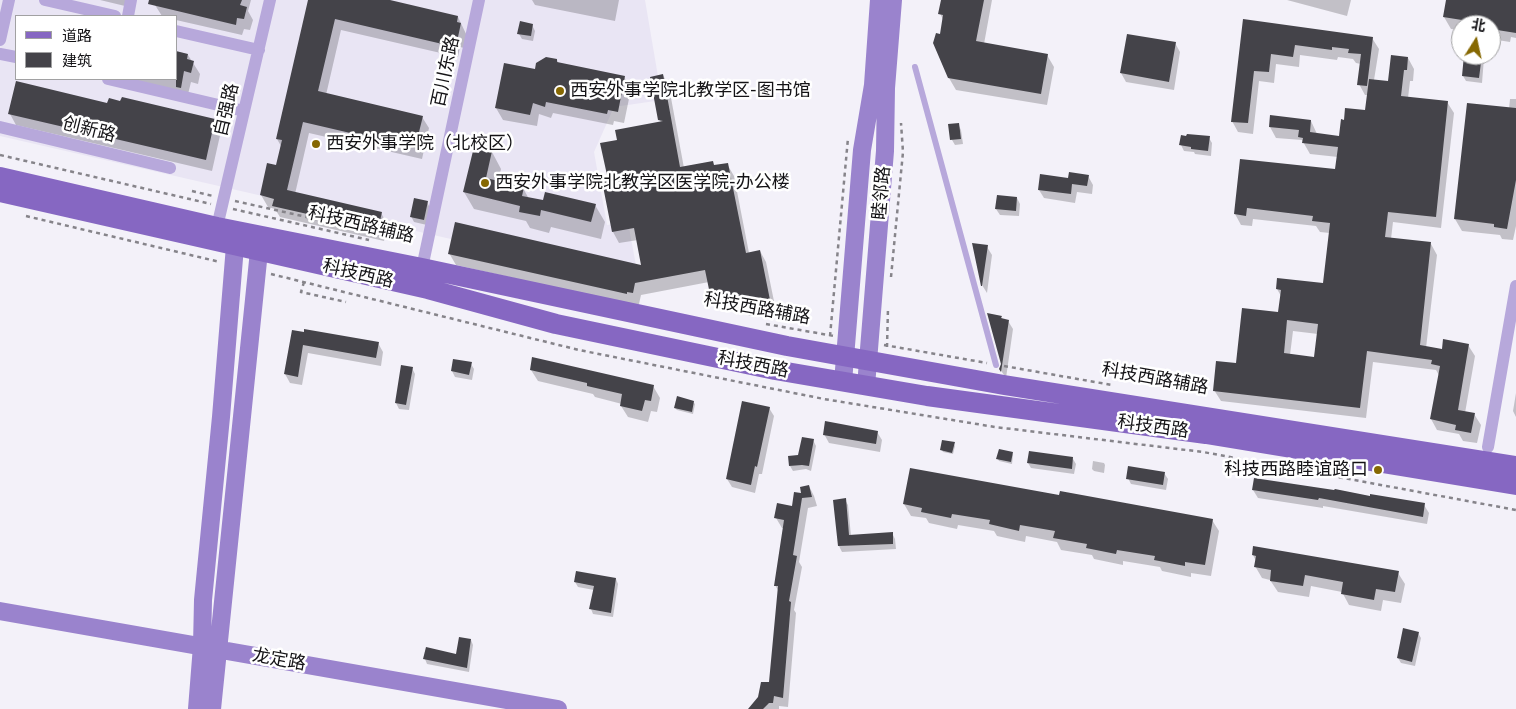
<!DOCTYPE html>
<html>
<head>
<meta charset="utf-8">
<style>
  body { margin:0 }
  #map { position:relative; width:1516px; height:709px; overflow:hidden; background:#f3f1f9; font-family:"Fira Sans Condensed","Noto Sans SC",sans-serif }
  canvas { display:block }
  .legend { position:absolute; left:15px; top:15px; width:162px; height:65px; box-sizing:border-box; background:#fff; border:1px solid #a1a1a2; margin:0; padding:6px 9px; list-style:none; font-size:15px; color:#141316 }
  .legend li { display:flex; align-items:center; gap:10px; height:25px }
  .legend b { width:25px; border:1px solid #a1a1a2 }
  .north { position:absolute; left:1451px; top:15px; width:50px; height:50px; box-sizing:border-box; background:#fff; border:1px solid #a1a1a2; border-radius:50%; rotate:10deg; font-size:14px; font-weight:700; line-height:20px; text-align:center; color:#141316 }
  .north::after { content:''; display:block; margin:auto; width:18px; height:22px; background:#866802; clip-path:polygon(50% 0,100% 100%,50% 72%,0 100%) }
</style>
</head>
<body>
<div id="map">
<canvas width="1516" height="709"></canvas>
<ul class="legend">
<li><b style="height:6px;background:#8667c2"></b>道路</li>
<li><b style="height:14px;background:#444349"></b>建筑</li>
</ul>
<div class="north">北</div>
</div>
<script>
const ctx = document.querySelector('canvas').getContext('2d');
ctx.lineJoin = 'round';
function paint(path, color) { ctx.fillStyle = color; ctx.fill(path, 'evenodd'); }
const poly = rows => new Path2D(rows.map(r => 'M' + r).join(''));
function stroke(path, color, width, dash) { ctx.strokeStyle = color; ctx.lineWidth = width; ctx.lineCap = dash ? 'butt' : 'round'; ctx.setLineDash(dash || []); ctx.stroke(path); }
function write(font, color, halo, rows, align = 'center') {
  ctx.font = font + ' "Fira Sans Condensed","Noto Sans SC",sans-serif'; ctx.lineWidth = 5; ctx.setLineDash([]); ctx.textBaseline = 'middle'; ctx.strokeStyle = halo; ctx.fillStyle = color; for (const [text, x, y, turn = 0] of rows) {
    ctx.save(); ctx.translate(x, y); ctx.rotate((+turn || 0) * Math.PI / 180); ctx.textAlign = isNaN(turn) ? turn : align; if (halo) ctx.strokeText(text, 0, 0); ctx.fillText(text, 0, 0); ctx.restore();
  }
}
const built = poly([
  [0,0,645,0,662,100,614,107,594,152,607,225,628,222,639,282,0,136],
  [16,16,176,16,176,79,16,79]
]);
const shadow = poly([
  [100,0,126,0,125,6],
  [156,0,251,0,248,11,253,20,250,30,244,29,242,35,176,20,176,16,162,16,155,5],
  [309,0,385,0,458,17,467,36,464,48,460,47,458,57,341,30,326,95,422,117,429,128,422,159,309,133,295,194,381,213,388,225,384,241,280,217,275,209,268,207,261,195,268,165,277,167,281,146,277,139],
  [532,0,619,0,615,21,535,5],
  [942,0,992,0,984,44,1047,55,1054,67,1047,105,956,90,949,78,941,35,943,20,940,13],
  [1287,0,1351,0,1347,16],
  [1447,0,1516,0,1516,38,1511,37,1510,42,1491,39,1491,25,1461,25,1461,30,1451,29,1444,17],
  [1244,21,1372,38,1379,49,1374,80,1389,82,1408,58,1414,69,1413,81,1410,81,1408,98,1447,102,1454,113,1441,228,1393,222,1391,239,1431,244,1437,255,1426,348,1443,351,1468,345,1475,356,1465,413,1474,414,1481,425,1477,443,1463,441,1459,434,1437,430,1431,419,1440,377,1436,370,1373,362,1366,418,1221,401,1214,390,1279,314,1281,296,1277,289,1324,284,1330,233,1320,232,1316,226,1253,219,1252,226,1241,225,1235,214,1241,161,1336,170,1338,157,1310,154,1302,140,1276,138,1270,127,1311,121,1317,134,1340,137,1366,111,1368,95,1365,95,1359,84,1361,64,1356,63,1353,59,1338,57,1337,60,1300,55,1299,67,1276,64,1274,83,1259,81,1253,134,1238,132,1232,121],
  [1293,331,1318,334,1315,358,1290,355],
  [532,25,535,31,533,41,522,39,519,34],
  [1175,43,1180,52,1174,90,1126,82,1121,73],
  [188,55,200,74,198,84,191,82,188,94,124,79,176,79],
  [1465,55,1482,55,1484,58,1482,83,1466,81,1463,76],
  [557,60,559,64,624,77,631,89,624,123,614,121,613,125,553,113,551,118,539,114,537,126,503,120,496,108,536,70],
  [663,75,669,87,684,168,715,167,727,164,734,176,749,253,760,251,766,262,776,311,749,316,743,305,719,310,712,299,709,282,641,295,639,304,633,305,456,265,449,253,643,266,638,240,619,243,613,232,608,176,618,141,661,122,659,119],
  [1510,99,1516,99,1516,226,1513,240,1502,239,1500,235,1462,231,1455,219,1509,109],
  [108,104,215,120,221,131,212,171,16,125,10,114],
  [958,124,961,130,963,144,955,145,952,140],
  [1187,137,1209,138,1212,143,1211,156,1195,154,1194,152,1184,151,1181,145],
  [492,152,501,169,498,183,523,188,529,199,595,205,605,222,601,239,551,227,549,233,530,228,526,221,474,209,464,192,480,154],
  [1088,176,1093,185,1092,194,1077,192,1075,203,1044,198,1039,190,1069,179],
  [1017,198,1020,204,1019,216,1000,215,996,209],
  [427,202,430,208,427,225,414,222,411,216],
  [973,245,987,247,992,255,987,293,982,285],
  [1001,317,1003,320,1008,321,1013,329,1006,378,1000,369,1002,364],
  [293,331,378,343,383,352,381,366,308,353,302,385,290,383,285,374],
  [454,360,471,364,474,369,472,380,455,377,452,371],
  [402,367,412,368,415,374,409,410,399,409,396,403],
  [531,370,653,386,660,398,657,412,651,411,648,422,628,417,621,406,622,404,595,397,593,394,538,381],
  [1167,372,1170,378,1169,388,1153,386,1150,380],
  [1516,393,1516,417,1513,411],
  [693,402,695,404,693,414,677,410,675,408],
  [769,408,774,416,762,474,759,474,755,493,732,487,727,479],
  [877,432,882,440,880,452,829,443,824,434],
  [813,440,816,446,811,471,806,469,793,471,790,466,789,457,799,456],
  [954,444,955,446,953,454,943,452,942,450],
  [1012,453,1013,455,1012,464,999,461,998,459],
  [1073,459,1076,464,1074,474,1031,468,1028,463],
  [1093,461,1104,463,1105,465,1104,473,1094,471,1092,469],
  [1164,473,1168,479,1166,490,1131,484,1128,478],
  [809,486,814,496,817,506,808,508,799,562,802,567,794,610,796,613,788,707,779,706,779,709,756,709,770,683,779,592,775,585,784,528,782,528,776,518,793,508],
  [1253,490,1371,497,1424,505,1429,513,1427,524,1323,506,1323,508,1258,498],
  [1060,496,1212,520,1219,531,1211,576,1191,573,1191,577,1162,571,1160,567,1123,561,1123,565,1094,559,1092,555,1061,550,1057,542,1026,536,1025,542,997,536,994,531,958,525,957,529,929,523,926,518,911,516,904,504],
  [845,500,848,505,851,536,892,533,895,539,896,549,842,552,839,546,834,501],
  [1253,555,1398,573,1405,584,1401,603,1383,600,1381,611,1349,605,1342,592,1311,586,1309,597,1278,592,1270,580,1262,578,1255,566,1256,561],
  [577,573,616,579,618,584,613,617,593,614,591,609,594,590,578,587,575,582],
  [1418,633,1421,638,1415,666,1401,663,1398,658],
  [471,640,473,645,469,672,427,664,425,659,457,655]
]);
const building = poly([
  [149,0,242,0,240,5,247,7,244,19,237,18,236,25,148,4],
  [308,0,390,0,458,16,457,22,461,23,458,37,454,36,451,46,335,19,318,91,423,116,415,148,303,122,287,190,382,212,378,230,272,206,274,199,260,195,267,163,276,165,282,140,276,139],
  [941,0,984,0,976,41,1048,54,1041,94,948,78,933,43,936,33,940,34,943,15,938,14],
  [1446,0,1516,0,1516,33,1491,29,1491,25,1461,25,1462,20,1443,17],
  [1243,19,1373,37,1367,86,1357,85,1361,54,1348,53,1349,49,1332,47,1332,50,1295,45,1293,57,1271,54,1269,72,1254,71,1248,123,1231,122],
  [520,21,533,24,531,36,517,34],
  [1127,34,1176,42,1169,82,1120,73],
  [176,51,188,54,187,59,194,61,191,73,184,71,181,88,176,87],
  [1391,55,1408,57,1407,70,1404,70,1401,96,1448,101,1436,217,1388,212,1385,237,1431,242,1420,345,1442,349,1443,339,1469,344,1458,410,1475,413,1471,433,1455,430,1456,425,1430,419,1440,366,1431,364,1432,360,1367,351,1360,408,1213,391,1216,361,1236,363,1242,308,1278,312,1281,290,1276,289,1277,278,1323,283,1330,223,1312,221,1313,216,1247,208,1246,216,1234,214,1240,159,1335,169,1338,147,1302,143,1303,138,1298,137,1299,130,1269,127,1270,115,1311,120,1310,132,1339,136,1341,119,1344,120,1345,108,1365,110,1369,79,1388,81],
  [1287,320,1318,324,1314,357,1284,353],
  [1464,55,1482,55,1479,78,1462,76],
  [546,57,557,59,557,62,625,76,618,112,608,110,607,114,546,102,545,107,533,103,530,115,495,108,504,63,535,69,536,63],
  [663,74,680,167,713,161,714,165,728,163,746,253,760,250,770,300,742,305,739,294,711,299,705,270,635,283,633,293,627,292,627,294,448,254,455,222,641,265,634,228,612,232,601,176,607,175,600,143,617,140,615,130,663,121,658,120,650,77],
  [16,81,107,103,109,98,120,101,122,97,215,119,206,160,8,114],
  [1467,103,1516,108,1516,180,1507,229,1494,227,1494,224,1454,219],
  [959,123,961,139,950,140,948,124],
  [1187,134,1210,136,1208,151,1191,149,1191,147,1179,145,1181,135,1186,136],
  [480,148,492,151,486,178,524,187,522,196,543,200,545,192,596,204,591,222,541,210,540,216,519,212,520,206,463,192,473,151,479,153],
  [1069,172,1089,175,1087,186,1072,184,1071,194,1038,190,1040,174,1068,178],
  [997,195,1017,197,1016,211,995,209],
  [414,198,428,201,424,220,410,217],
  [972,243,988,245,982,286,981,286],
  [987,313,1002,316,1001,318,1009,320,1001,372,999,369,1001,364],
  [304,329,379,342,376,358,303,345,298,377,284,374,292,330,304,332],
  [532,357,654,385,651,401,645,400,642,411,620,406,622,394,587,386,587,383,530,370],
  [453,359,472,362,469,375,451,371],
  [401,365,413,367,406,405,395,403],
  [1150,369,1168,371,1166,383,1149,380],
  [677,396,694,401,692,412,674,408],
  [742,401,770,407,757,467,755,466,751,485,726,479],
  [825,421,878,431,876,444,823,435],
  [802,437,814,439,809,466,802,465,789,466,788,456,798,455],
  [942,440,955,442,952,453,940,450],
  [999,449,1013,452,1011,462,996,459],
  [1029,451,1073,457,1072,469,1027,463],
  [1128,466,1165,472,1163,485,1126,479],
  [910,468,1059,495,1060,491,1213,519,1205,565,1185,562,1185,566,1154,560,1155,556,1117,550,1116,554,1086,548,1087,544,1053,538,1055,531,1020,525,1019,531,989,524,990,520,952,514,951,518,921,512,922,508,903,504],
  [1254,478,1334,490,1335,489,1370,496,1370,494,1425,503,1423,517,1319,498,1318,500,1252,490],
  [809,485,812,497,802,498,793,555,797,556,789,601,791,602,783,698,774,696,773,703,769,703,763,709,748,709,758,697,761,682,769,682,778,586,774,586,784,520,774,518,777,503,792,506,794,492,801,493,800,487],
  [846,498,849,535,893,532,893,544,838,546,833,500],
  [1253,546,1399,571,1395,592,1376,589,1374,600,1341,594,1343,582,1305,575,1303,586,1270,581,1271,570,1254,567,1256,556,1252,555],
  [576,571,616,578,611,613,589,609,594,586,574,582],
  [1403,628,1419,632,1412,662,1397,658],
  [459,637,471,639,467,668,423,659,426,647,456,654]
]);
const path = poly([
  [0,155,211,204],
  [192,191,213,196],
  [235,201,356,228],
  [233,209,369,240],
  [26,216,220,262],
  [271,274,579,350,824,399,995,427,1203,452,1516,510],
  [891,277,903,152,901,123],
  [304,282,301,292,346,302],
  [766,324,834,336],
  [830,336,848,138],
  [884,345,987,363],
  [887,347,888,308],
  [1004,366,1112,385]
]);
const lane = poly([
  [915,67,996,365]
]);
const street = poly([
  [45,0,115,16],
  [128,16,131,0],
  [176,31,259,50],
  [0,40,9,0],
  [0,54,16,57],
  [108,79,244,111],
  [0,127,170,168],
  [217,227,270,0],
  [422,268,479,0],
  [1488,447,1516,286]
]);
const secondary = poly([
  [843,382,862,150,873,85,879,0],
  [866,386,885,151,886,88,893,0],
  [0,611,558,709],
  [197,709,202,646,203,600,221,417,235,246],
  [212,709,259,251]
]);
const primary = poly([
  [0,177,217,227,422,268,787,346,1004,385,1516,466],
  [0,192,428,289,556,324,775,370,927,396,1206,434,1516,485]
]);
const markers = [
  [560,91,5,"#866802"],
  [316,144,5,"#866802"],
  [485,183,5,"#866802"],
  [1378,470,5,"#866802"]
];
const streetNames = [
  ["百川东路",446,72,-78],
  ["自强路",227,110,-77],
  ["创新路",89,130,14],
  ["睦邻路",882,193,-85],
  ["科技西路辅路",361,225,13],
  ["科技西路",358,274,13],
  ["科技西路辅路",757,309,10],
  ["科技西路",753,365,11],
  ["科技西路辅路",1155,379,10],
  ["科技西路",1153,427,8],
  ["龙定路",279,660,10]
];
const poiNames = [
  ["西安外事学院北教学区-图书馆",570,91],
  ["西安外事学院（北校区）",326,144],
  ["西安外事学院北教学区医学院-办公楼",495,183],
  ["科技西路睦谊路口",1368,470,"right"]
];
paint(built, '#e9e5f4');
paint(shadow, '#0003');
paint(building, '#444349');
stroke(path, '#86848a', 2.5, [4, 4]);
stroke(lane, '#b7a8db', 6);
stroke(street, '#b7a8db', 12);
stroke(secondary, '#9a83cd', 18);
stroke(primary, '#8667c2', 20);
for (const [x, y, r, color] of markers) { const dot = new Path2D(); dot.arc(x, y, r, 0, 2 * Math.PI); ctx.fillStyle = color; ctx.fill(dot); stroke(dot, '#fff', 2); }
write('18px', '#141316', '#fff', streetNames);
write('18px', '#141316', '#fff', poiNames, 'left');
</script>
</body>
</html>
